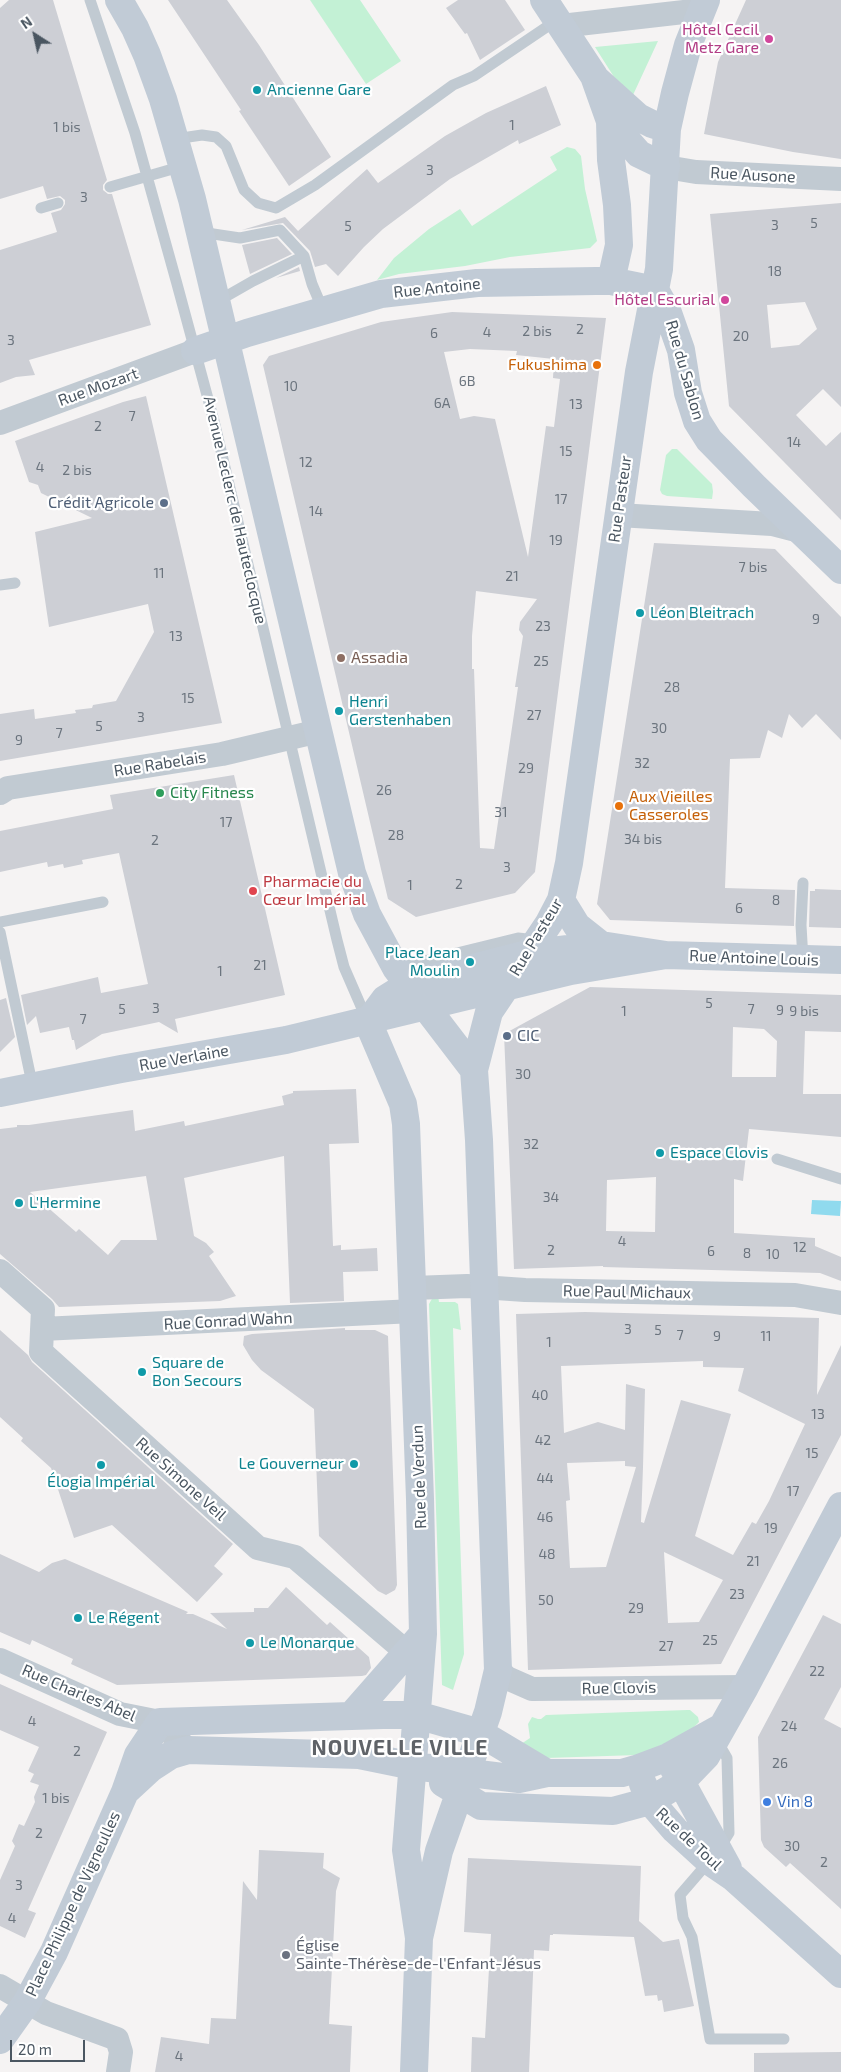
<!DOCTYPE html>
<html>
<head>
<meta charset="utf-8">
<style>
  body { margin:0 }
  #map { position:relative; width:841px; height:2072px; overflow:hidden; background:#f5f3f3; font-family:"Exo 2",sans-serif }
  canvas { display:block }
  .north { position:absolute; left:10px; top:10px; width:50px; height:50px; -webkit-text-stroke:4px #fff; paint-order:stroke; rotate:325deg; font-size:14px; font-weight:700; line-height:20px; text-align:center; color:#4a5661 }
  .north::after { content:''; display:block; margin:auto; width:18px; height:22px; background:#4a5661; clip-path:polygon(50% 0,100% 100%,50% 72%,0 100%) }
  .scale { position:absolute; left:10px; top:2040px; width:75px; height:22px; box-sizing:border-box; border:2px solid #4a5661; border-top:0; padding-left:6px; font-size:15px; line-height:18px; white-space:nowrap; color:#4a5661; -webkit-text-stroke:4px #fff; paint-order:stroke }
</style>
</head>
<body>
<div id="map">
<canvas width="841" height="2072"></canvas>
<div class="north">N</div>
<div class="scale">20 m</div>
</div>
<script>
const ctx = document.querySelector('canvas').getContext('2d');
ctx.lineJoin = 'round';
function paint(path, color) { ctx.fillStyle = color; ctx.fill(path, 'evenodd'); }
const poly = rows => new Path2D(rows.map(r => 'M' + r).join(''));
function stroke(path, color, width, dash) { ctx.strokeStyle = color; ctx.lineWidth = width; ctx.lineCap = dash ? 'butt' : 'round'; ctx.setLineDash(dash || []); ctx.stroke(path); }
function write(font, color, halo, rows, align = 'center') {
  ctx.font = font + ' "Exo 2",sans-serif'; ctx.lineWidth = 4.5; ctx.setLineDash([]); ctx.textBaseline = 'middle'; ctx.strokeStyle = halo; ctx.fillStyle = color; for (const [text, x, y, turn = 0] of rows) {
    ctx.save(); ctx.translate(x, y); ctx.rotate((+turn || 0) * Math.PI / 180); ctx.textAlign = isNaN(turn) ? turn : align; if (halo) ctx.strokeText(text, 0, 0); ctx.fillText(text, 0, 0); ctx.restore();
  }
}
const green = poly([
  [310,0,360,0,401,61,366,84],
  [658,41,633,95,614,77,595,47],
  [567,147,575,149,581,156,585,189,597,241,590,248,510,257,465,266,399,274,377,280,394,258,429,229,460,209,472,226,557,170,550,157],
  [672,449,677,449,712,484,713,492,712,499,667,496,662,494,660,490,666,455],
  [438,1295,439,1302,455,1302,458,1304,461,1330,453,1328,464,1654,453,1690,442,1685,429,1304,433,1297],
  [687,1710,690,1710,698,1717,699,1722,694,1727,685,1735,638,1755,546,1758,521,1744,530,1738,528,1724,532,1717,538,1719,541,1719,546,1715]
]);
const water = poly([
  [812,1200,841,1201,840,1216,811,1214]
]);
const building = poly([
  [9,0,53,0,107,180,103,185,103,190,108,194,112,194,151,325,29,360,35,375,16,377,0,383,0,250,57,232,51,213,61,210,65,204,65,200,60,196,47,199,43,186,0,199,0,8],
  [168,0,227,0,259,45,331,157,289,186,239,111,241,110],
  [458,0,505,0,525,30,480,60,467,33,465,34,446,8],
  [746,0,841,0,841,159,793,152,704,134,718,62],
  [546,86,561,125,519,144,518,140,450,179,383,229,364,247,338,276,326,264,315,267,310,251,283,223,242,230,285,217,298,231,367,169,378,183,445,136,486,113],
  [841,203,841,407,823,389,796,415,826,446,841,432,841,520,729,406,710,214],
  [805,302,817,329,799,345,771,348,767,305],
  [277,238,292,254,250,274,242,245],
  [299,267,300,271,276,278],
  [452,312,606,318,535,872,515,893,416,917,388,899,263,365,269,356,381,322],
  [470,349,517,351,516,355,554,359,553,378,560,379,554,427,546,426,528,557,495,419,474,416,460,419,444,352],
  [476,591,537,599,520,622,519,630,523,636,515,687,518,687,494,849,480,848,474,669,472,669,472,636],
  [146,396,222,723,0,761,0,714,34,709,35,719,76,713,75,710,92,708,93,705,116,701,154,632,148,604,49,627,35,532,92,518,41,493,38,485,29,482,15,441,123,402],
  [654,543,775,549,841,617,841,740,816,714,802,728,789,714,782,738,768,730,760,758,730,759,725,888,795,890,794,926,610,920,597,904],
  [234,775,285,995,175,1019,178,1033,159,1022,102,1034,76,1050,74,1040,72,1040,69,1027,40,1033,36,1016,27,1025,21,995,98,977,101,993,148,984,119,853,82,860,83,864,64,868,63,864,48,867,47,862,0,872,0,831,113,809,110,795],
  [815,889,841,890,841,928,809,927,810,891,815,891],
  [590,987,841,995,841,1032,805,1031,803,1094,841,1094,841,1137,749,1129,743,1181,734,1179,734,1233,815,1238,815,1246,841,1257,841,1281,820,1273,603,1267,603,1266,514,1269,504,1034],
  [733,1027,764,1029,777,1041,776,1077,732,1077],
  [656,1177,655,1232,606,1231,607,1180],
  [6,998,15,1037,0,1052,0,1000],
  [356,1089,359,1143,329,1144,333,1246,341,1245,341,1250,377,1248,378,1271,343,1272,344,1301,290,1303,284,1156,184,1178,194,1236,206,1243,214,1252,209,1256,236,1296,220,1301,59,1307,52,1299,0,1254,0,1129,17,1127,17,1125,29,1125,133,1110,135,1131,184,1121,185,1126,284,1105,282,1096,293,1093,293,1091],
  [146,1176,157,1240,121,1240,108,1255,79,1229,76,1232,30,1192],
  [585,1312,819,1318,817,1395,841,1345,841,1435,721,1664,528,1670,516,1314],
  [703,1361,703,1367,744,1368,738,1391,805,1424,769,1501,756,1524,752,1522,733,1555,695,1536,731,1414,681,1400,644,1523,641,1522,643,1467,641,1467,643,1467,645,1389,626,1384,625,1430,598,1422,564,1433,561,1366],
  [625,1461,625,1466,636,1467,606,1567,570,1568,566,1501,570,1500,567,1463],
  [664,1552,723,1580,699,1622,668,1623],
  [345,1328,345,1330,375,1330,388,1336,397,1585,395,1590,386,1595,378,1591,319,1536,314,1409,261,1370,252,1360,243,1345,244,1336,252,1334],
  [0,1330,28,1355,32,1362,233,1544,214,1566,223,1574,197,1602,112,1525,74,1538,51,1468,21,1441,23,1438,0,1417],
  [0,1554,39,1572,52,1563,65,1559,188,1612,186,1614,193,1614,227,1629,210,1613,254,1612,254,1608,268,1608,286,1587,327,1625,330,1622,369,1657,371,1668,366,1675,362,1676,117,1685,71,1664,73,1659,32,1640,30,1645,0,1632],
  [823,1615,841,1624,841,1687,824,1719,841,1728,841,1909,790,1863,786,1867,764,1847,761,1840,758,1737],
  [0,1684,107,1732,28,1910,36,1913,25,1938,0,1926,0,1880,15,1846,12,1841,19,1824,24,1826,35,1802,34,1797,39,1785,30,1782,34,1774,28,1771,39,1747,0,1730],
  [259,1850,324,1853,323,1868,340,1878,336,1891,329,2024,352,2026,350,2072,155,2072,161,2037,209,2044,211,2018,236,2019,243,1881,257,1900],
  [468,1858,641,1866,639,1921,663,1942,679,1939,694,2006,664,2012,662,2000,658,2001,657,1995,645,1996,634,1937,553,1934,553,1935,550,1935,549,1951,534,1950,529,2072,471,2072,472,2037,485,2038,491,1934,464,1932],
  [841,2052,841,2072,754,2072,754,2053]
]);
const lane = poly([
  [90,0,135,133,177,284,214,421,337,940,344,967,367,1020],
  [175,139,202,135,216,137,226,146,244,190,258,203,276,208,315,185,453,85,474,76,557,20],
  [110,187,183,166],
  [41,208,58,203],
  [200,232,240,238,280,230,304,256,253,281,218,301],
  [304,256,312,284,323,310],
  [0,585,15,583],
  [0,922,103,902],
  [0,932,33,1088],
  [803,960,801,925,803,883],
  [396,968,518,938,536,940],
  [777,1159,841,1179],
  [716,1739,727,1758,729,1833,718,1851,680,1895,683,1918,692,1937,710,2039,784,2039]
]);
const street = poly([
  [561,26,701,10],
  [666,167,696,172,841,179],
  [0,423,195,351],
  [618,515,772,524,803,532],
  [0,793,8,788,222,754,319,731],
  [0,1271,43,1309,41,1352,258,1548,295,1557,397,1644,409,1651],
  [413,1288,467,1286,525,1290,795,1295,841,1303],
  [42,1329,414,1311],
  [0,1660,120,1714,160,1722,188,1750],
  [498,1670,507,1678,532,1689,745,1687],
  [0,1986,46,2013,117,2039,121,2052,118,2072]
]);
const secondary = poly([
  [119,0,135,28,147,55,163,99,192,199,352,873,367,914,396,968,474,1070],
  [544,0,594,76,610,121,639,154,666,167],
  [598,81,638,117,652,124,667,129],
  [610,121,611,160,617,205,619,245,611,281],
  [655,290,668,313,681,350,688,393,697,421,709,440,754,486,841,570],
  [195,351,247,333,381,294,477,283,596,281,611,281,655,290],
  [561,900,577,926,601,945,666,955,841,960],
  [368,1022,403,1104,406,1124,420,1499,423,1634,406,1850,419,1938,414,2072],
  [368,1022,385,999,409,984,527,954,601,945],
  [0,1093,121,1069,286,1040,571,971,666,955],
  [351,1716,423,1634],
  [673,1767,728,1868],
  [443,1783,481,1806,613,1811,650,1801,681,1782,706,1756,745,1687,841,1506],
  [643,1784,650,1801,675,1830,709,1861,734,1878,841,1974],
  [125,1792,151,1768,171,1755,188,1750,359,1755,413,1766,519,1779,547,1773,622,1773,636,1769,668,1757,722,1727],
  [419,1938,439,1851,488,1712,498,1670,479,1140,474,1070,489,1012,549,923,561,900,569,863,639,372,659,269,667,129,675,93,688,45,706,0],
  [0,2040,27,2002,54,1952,125,1792,138,1755,160,1722,383,1715,417,1715,480,1733,547,1773]
]);
const markers = [
  [769,39,5,"#d1479c"],
  [257,90,5,"#0f9aa8"],
  [725,300,5,"#d1479c"],
  [597,365,5,"#e8710a"],
  [164,503,5,"#5c6f8a"],
  [640,613,5,"#0f9aa8"],
  [341,658,5,"#8d6e63"],
  [339,711,5,"#0f9aa8"],
  [160,793,5,"#2e9e5b"],
  [619,806,5,"#e8710a"],
  [253,891,5,"#e0444e"],
  [470,962,5,"#0f9aa8"],
  [507,1036,5,"#5c6f8a"],
  [660,1153,5,"#0f9aa8"],
  [19,1203,5,"#0f9aa8"],
  [142,1372,5,"#0f9aa8"],
  [354,1464,5,"#0f9aa8"],
  [101,1465,5,"#0f9aa8"],
  [78,1618,5,"#0f9aa8"],
  [250,1643,5,"#0f9aa8"],
  [767,1802,5,"#3f7fe0"],
  [286,1955,5,"#6b7280"]
];
const numberNames = [
  ["1",512,125],
  ["1 bis",67,127],
  ["3",430,170],
  ["3",84,197],
  ["5",814,223],
  ["3",775,225],
  ["5",348,226],
  ["18",775,271],
  ["2",580,329],
  ["2 bis",537,331],
  ["4",487,332],
  ["6",434,333],
  ["20",741,336],
  ["3",11,340],
  ["6B",467,381],
  ["10",291,386],
  ["6A",442,403],
  ["13",576,404],
  ["7",132,416],
  ["2",98,426],
  ["14",794,442],
  ["15",566,451],
  ["12",306,462],
  ["4",40,467],
  ["2 bis",77,470],
  ["17",561,499],
  ["14",316,511],
  ["19",556,540],
  ["7 bis",753,567],
  ["11",159,573],
  ["21",512,576],
  ["9",816,619],
  ["23",543,626],
  ["13",176,636],
  ["25",541,661],
  ["28",672,687],
  ["15",188,698],
  ["27",534,715],
  ["3",141,717],
  ["5",99,726],
  ["30",659,728],
  ["7",59,733],
  ["9",19,740],
  ["32",642,763],
  ["29",526,768],
  ["26",384,790],
  ["31",501,812],
  ["17",226,822],
  ["28",396,835],
  ["34 bis",643,839],
  ["2",155,840],
  ["3",507,867],
  ["2",459,884],
  ["1",410,885],
  ["8",776,900],
  ["6",739,908],
  ["21",260,965],
  ["1",220,971],
  ["5",709,1003],
  ["3",156,1008],
  ["5",122,1009],
  ["7",751,1009],
  ["9",780,1010],
  ["1",624,1011],
  ["9 bis",804,1011],
  ["7",83,1019],
  ["30",523,1074],
  ["32",531,1144],
  ["34",551,1197],
  ["4",622,1241],
  ["12",800,1247],
  ["2",551,1250],
  ["6",711,1251],
  ["8",747,1253],
  ["10",773,1254],
  ["3",628,1329],
  ["5",658,1330],
  ["7",680,1335],
  ["9",717,1336],
  ["11",766,1336],
  ["1",549,1342],
  ["40",540,1395],
  ["13",818,1414],
  ["42",543,1440],
  ["15",812,1453],
  ["44",545,1478],
  ["17",793,1491],
  ["46",545,1517],
  ["19",771,1528],
  ["48",547,1554],
  ["21",753,1561],
  ["23",737,1594],
  ["50",546,1600],
  ["29",636,1608],
  ["25",710,1640],
  ["27",666,1646],
  ["22",817,1671],
  ["4",32,1721],
  ["24",789,1726],
  ["2",77,1751],
  ["26",780,1763],
  ["1 bis",56,1798],
  ["2",39,1833],
  ["30",792,1846],
  ["2",824,1862],
  ["3",19,1885],
  ["4",12,1918],
  ["4",179,2056]
];
const hotelNames = [
  ["Hôtel Cecil",759,30],
  ["Metz Gare",759,48],
  ["Hôtel Escurial",715,300]
];
const cultureNames = [
  ["Ancienne Gare",267,90],
  ["Léon Bleitrach",650,613],
  ["Henri",349,702],
  ["Gerstenhaben",349,720],
  ["Place Jean",460,953,"right"],
  ["Moulin",460,971,"right"],
  ["Espace Clovis",670,1153],
  ["L'Hermine",29,1203],
  ["Square de",152,1363],
  ["Bon Secours",152,1381],
  ["Le Gouverneur",344,1464,"right"],
  ["Élogia Impérial",101,1482,"center"],
  ["Le Régent",88,1618],
  ["Le Monarque",260,1643]
];
const streetNames = [
  ["Rue Ausone",753,175,3],
  ["Rue Antoine",437,288,-6],
  ["Rue du Sablon",685,370,74],
  ["Rue Mozart",98,387,-20],
  ["Rue Pasteur",620,499,-82],
  ["Avenue Leclerc de Hauteclocque",235,510,77],
  ["Rue Rabelais",160,764,-9],
  ["Rue Pasteur",536,937,-59],
  ["Rue Antoine Louis",754,958,2],
  ["Rue Verlaine",184,1058,-10],
  ["Rue Paul Michaux",627,1292,1],
  ["Rue Conrad Wahn",228,1321,-3],
  ["Rue de Verdun",419,1477,-92],
  ["Rue Simone Veil",181,1479,42],
  ["Rue Clovis",619,1688,-1],
  ["Rue Charles Abel",79,1693,23],
  ["Rue de Toul",689,1839,43],
  ["Place Philippe de Vigneulles",73,1904,-65]
];
const foodNames = [
  ["Fukushima",587,365],
  ["Aux Vieilles",629,797,"left"],
  ["Casseroles",629,815,"left"]
];
const serviceNames = [
  ["Crédit Agricole",154,503],
  ["CIC",517,1036,"left"]
];
const educationNames = [
  ["Assadia",351,658]
];
const leisureNames = [
  ["City Fitness",170,793]
];
const healthNames = [
  ["Pharmacie du",263,882],
  ["Cœur Impérial",263,900]
];
const shopNames = [
  ["Vin 8",777,1802]
];
const worshipNames = [
  ["Église",296,1946],
  ["Sainte-Thérèse-de-l'Enfant-Jésus",296,1964]
];
const districtNames = [
  ["NOUVELLE VILLE",400,1748]
];
paint(green, '#c3f1d5');
paint(water, '#90daee');
paint(building, '#cdcfd5');
stroke(lane, '#c1cad2', 11);
stroke(street, '#c1cad2', 24);
stroke(secondary, '#c1cbd6', 28);
for (const [x, y, r, color] of markers) { const dot = new Path2D(); dot.arc(x, y, r, 0, 2 * Math.PI); ctx.fillStyle = color; ctx.fill(dot); stroke(dot, '#fff', 2); }
write('14px', '#6b747e', null, numberNames);
write('16px', '#b23c85', '#fff', hotelNames, 'right');
write('16px', '#0d838f', '#fff', cultureNames, 'left');
write('16px', '#4a5661', '#fff', streetNames);
write('16px', '#c56008', '#fff', foodNames, 'right');
write('16px', '#4e5e75', '#fff', serviceNames, 'right');
write('16px', '#785e54', '#fff', educationNames, 'left');
write('16px', '#27864d', '#fff', leisureNames, 'left');
write('16px', '#be3a42', '#fff', healthNames, 'left');
write('16px', '#366cbe', '#fff', shopNames, 'left');
write('16px', '#5b616d', '#fff', worshipNames, 'left');
ctx.letterSpacing = '1px';
write('bold 21px', '#5f6368', '#fff', districtNames);
ctx.letterSpacing = '0px';
</script>
</body>
</html>
